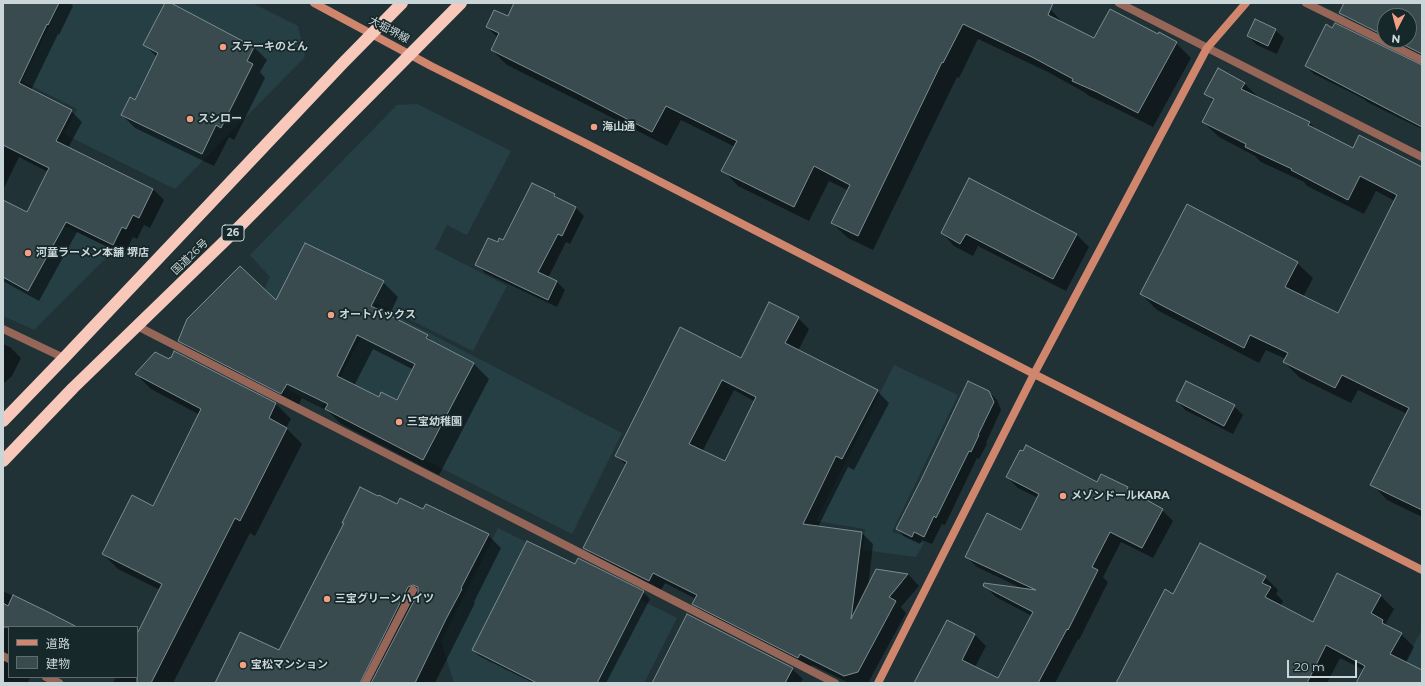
<!DOCTYPE html>
<html>
<head>
<meta charset="utf-8">
<style>
  body { margin:0 }
  #map { position:relative; width:1425px; height:686px; overflow:hidden; background:#203236; font-family:Montserrat,"Noto Sans JP",sans-serif }
  canvas { display:block }
  .frame { position:absolute; inset:0; border:4px solid #cad5d7; pointer-events:none }
  .legend { position:absolute; left:8px; top:626px; width:130px; height:52px; box-sizing:border-box; background:#17282b; border:1px solid #5f6d70; margin:0; padding:5px 7px; list-style:none; font-size:12px; color:#cad5d7 }
  .legend li { display:flex; align-items:center; gap:8px; height:20px }
  .legend b { width:20px; border:1px solid #5f6d70 }
  .north { position:absolute; left:1377px; top:8px; width:40px; height:40px; box-sizing:border-box; background:#17282b; border:1px solid #5f6d70; border-radius:50%; rotate:186deg; font-size:11px; font-weight:700; line-height:16px; text-align:center; color:#cad5d7 }
  .north::after { content:''; display:block; margin:auto; width:14px; height:18px; background:#f39f83; clip-path:polygon(50% 0,100% 100%,50% 72%,0 100%) }
  .scale { position:absolute; left:1287px; top:660px; width:70px; height:18px; box-sizing:border-box; border:2px solid #cad5d7; border-top:0; padding-left:5px; font-size:12px; line-height:14px; white-space:nowrap; color:#cad5d7; -webkit-text-stroke:3px #17282b; paint-order:stroke }
</style>
</head>
<body>
<div id="map">
<canvas width="1425" height="686"></canvas>
<div class="frame"></div>
<ul class="legend">
<li><b style="height:5px;background:#d0866d"></b>道路</li>
<li><b style="height:11px;background:#394b4f"></b>建物</li>
</ul>
<div class="north">N</div>
<div class="scale">20 m</div>
</div>
<script>
const ctx = document.querySelector('canvas').getContext('2d');
ctx.lineJoin = 'round';
function paint(path, color) { ctx.fillStyle = color; ctx.fill(path, 'evenodd'); }
const poly = rows => new Path2D(rows.map(r => 'M' + r).join(''));
function stroke(path, color, width, dash) { ctx.strokeStyle = color; ctx.lineWidth = width; ctx.lineCap = dash ? 'butt' : 'round'; ctx.setLineDash(dash || []); ctx.stroke(path); }
function write(font, color, halo, rows, align = 'center') {
  ctx.font = font + ' Montserrat,"Noto Sans JP",sans-serif'; ctx.lineWidth = 3.5; ctx.setLineDash([]); ctx.textBaseline = 'middle'; ctx.strokeStyle = halo; ctx.fillStyle = color; for (const [text, x, y, turn = 0] of rows) {
    ctx.save(); ctx.translate(x, y); ctx.rotate((+turn || 0) * Math.PI / 180); ctx.textAlign = isNaN(turn) ? turn : align; if (halo) ctx.strokeText(text, 0, 0); ctx.fillText(text, 0, 0); ctx.restore();
  }
}
const built = poly([
  [61,3,252,3,298,26,305,57,175,189,64,134,77,109,22,81],
  [417,104,511,151,467,235,447,225,435,249,507,286,473,351,376,303,322,407,230,361,270,277,250,255,397,105],
  [29,209,114,250,34,330,3,316,3,258],
  [377,306,622,433,572,534,324,409],
  [894,365,958,395,892,532,924,543,916,557,863,550,865,529,816,521],
  [498,528,677,618,644,683,454,683,441,641],
  [1422,629,1422,683,1394,683]
]);
const shadow = poly([
  [3,3,70,3,73,6,59,35,58,34,31,90,71,111,82,122,68,148,153,189,164,200,150,228,144,225,137,239,133,237,124,255,77,232,39,301,3,281,3,201,28,213,48,172,19,157,3,190],
  [166,3,169,3,254,47,267,60,260,72,265,78,234,140,229,137,214,166,135,128,122,115,136,101,157,57,144,44],
  [515,3,1039,3,1050,9,1065,25,1094,39,1158,35,1176,43,1191,58,1153,127,1113,107,1089,96,1084,92,1048,72,978,39,959,78,957,77,873,250,848,238,832,223,849,191,829,181,809,221,738,186,723,170,735,147,681,120,667,146,595,109,507,65,492,50,498,38,487,27,508,17],
  [1345,3,1422,3,1422,57,1387,40,1409,40,1409,16,1385,16,1385,39,1348,21,1341,13],
  [1275,30,1284,38,1277,54,1257,45,1248,36],
  [1306,66,1422,66,1422,129,1367,102,1364,99,1314,74],
  [1244,83,1259,98,1310,123,1319,132,1353,149,1422,168,1422,517,1387,500,1372,484,1407,414,1358,390,1351,403,1300,378,1284,362,1286,359,1266,350,1259,363,1157,310,1141,294,1297,263,1313,278,1303,297,1338,314,1395,201,1376,191,1364,214,1307,186,1304,182,1261,162,1255,156,1219,137,1203,122,1213,101,1206,94],
  [554,194,560,200,576,208,584,216,570,244,566,242,548,278,557,282,565,290,557,307,485,273,477,264,498,243,504,242],
  [942,233,1077,235,1089,247,1066,291,978,246,973,256,954,246],
  [383,282,398,297,389,316,427,336,436,345,474,364,489,379,439,475,341,424,328,411,302,398,297,408,195,356,180,341,277,302],
  [373,349,414,370,397,402,379,399,354,386],
  [798,318,809,329,798,351,877,391,889,403,854,470,848,467,818,527,862,533,873,544,868,588,876,570,908,574,919,586,901,607,906,613,868,683,849,683,812,665,810,669,705,615,694,604,696,599,665,583,660,592,596,559,585,548,626,465,617,456,741,359],
  [734,390,756,402,725,463,702,452],
  [900,582,903,582,886,602,885,600],
  [3,344,10,347,21,358,12,376,3,384],
  [174,352,276,404,291,419,286,428,302,444,255,536,250,533,173,683,113,683,116,677,137,677,137,636,160,590,118,569,103,554,153,507,200,415,151,389,136,374,169,360],
  [989,392,997,400,1001,410,986,443,987,444,979,459,977,458,945,525,942,524,932,544,922,540,920,544,905,537,897,529],
  [1177,401,1234,406,1243,415,1233,434,1185,410],
  [1007,477,1098,484,1127,488,1131,493,1162,510,1173,521,1153,558,1121,542,1103,577,1108,582,1079,640,1078,639,1055,683,915,683,948,621,975,635,986,646,975,667,999,680,1032,616,996,597,985,586,1023,589,977,567,966,556,1021,531,1038,498,1018,488],
  [397,505,423,511,488,535,501,548,474,602,475,603,435,683,217,683,280,652],
  [576,566,643,592,650,599,606,683,533,683,479,656,473,650],
  [1265,577,1278,590,1276,594,1283,601,1281,606,1313,623,1380,595,1394,609,1386,623,1391,629,1401,634,1414,647,1406,663,1422,671,1422,683,1357,683,1364,670,1340,658,1327,683,1117,683,1174,595],
  [3,591,75,627,9,627,9,664,8,666,9,666,9,677,30,677,28,682,29,683,3,683],
  [792,669,803,679,800,683,653,683]
]);
const building = poly([
  [3,3,59,3,48,25,47,24,19,83,72,110,56,141,153,189,139,218,133,215,126,229,122,227,113,245,66,222,28,291,3,277,3,200,27,212,49,168,3,145,3,3],
  [165,3,171,3,254,47,247,61,253,64,221,128,216,125,202,154,121,115,130,97,135,100,158,53,143,45,165,3],
  [514,3,1053,3,1048,15,1094,38,1110,9,1158,34,1159,32,1177,42,1138,113,1097,92,1072,81,1073,79,1032,57,963,24,943,63,942,62,858,236,831,223,850,185,814,166,794,207,721,171,737,141,666,106,652,132,579,94,491,50,499,33,486,27,494,10,508,16,514,3],
  [1344,3,1422,3,1422,54,1394,40,1409,40,1409,16,1385,16,1385,36,1339,13,1344,3],
  [1255,19,1276,29,1268,46,1247,36,1255,19],
  [1335,23,1422,65,1422,127,1305,66,1326,24,1332,28,1335,23],
  [1218,68,1245,83,1241,89,1310,122,1308,125,1353,148,1359,135,1422,167,1422,510,1370,485,1409,408,1342,375,1335,388,1283,362,1288,353,1250,335,1244,348,1140,294,1187,204,1298,262,1285,287,1338,313,1397,195,1360,176,1348,200,1291,170,1292,169,1245,147,1246,144,1202,122,1214,99,1204,94,1218,68],
  [969,178,1077,234,1053,279,966,234,960,244,941,233,969,178],
  [532,183,555,194,554,196,576,207,562,236,558,234,538,272,557,281,548,300,475,265,488,238,498,242,499,238,503,240,532,183],
  [305,243,384,281,371,306,428,335,426,338,474,363,423,460,325,409,328,404,287,384,281,394,178,341,187,319,240,266,276,300,305,243],
  [357,335,415,364,397,400,381,392,379,397,337,376,357,335],
  [769,302,799,317,785,343,878,390,842,459,836,456,803,524,862,532,851,619,876,569,908,574,889,597,896,601,858,672,844,676,800,654,798,658,692,604,697,595,653,573,649,581,583,548,627,462,615,456,680,327,741,358,769,302],
  [722,380,756,397,725,461,689,444,722,380],
  [174,351,276,403,269,418,287,428,240,521,235,518,151,683,137,683,137,634,162,584,102,554,132,495,153,506,201,409,135,374,155,352,169,359,170,357,171,358,174,351],
  [968,381,989,391,994,402,978,435,979,435,971,452,969,451,936,518,934,516,924,537,914,532,912,537,896,529,922,478,968,381],
  [1186,381,1235,405,1224,426,1176,401,1186,381],
  [1026,445,1097,482,1101,474,1128,487,1127,489,1163,509,1142,548,1110,532,1092,567,1098,570,1068,630,1067,629,1038,683,914,683,947,620,975,634,962,660,998,678,1033,612,983,586,984,583,1036,590,965,557,987,513,1021,530,1039,494,1006,477,1020,450,1023,451,1026,445],
  [360,487,378,496,379,495,397,504,400,498,423,509,426,504,489,534,461,588,462,589,446,619,415,683,371,683,418,593,418,587,413,585,408,587,360,683,215,683,240,632,279,650,344,523,342,523,360,487],
  [527,541,575,564,578,558,644,591,597,683,537,683,472,650,527,541],
  [1200,543,1266,576,1262,583,1271,587,1265,597,1313,622,1337,573,1381,595,1371,613,1383,620,1382,623,1402,633,1390,654,1422,670,1422,683,1356,683,1365,666,1326,645,1307,683,1116,683,1165,589,1173,594,1200,543],
  [13,595,46,611,77,627,3,627,3,603,8,606,13,595],
  [687,614,793,668,785,683,652,683,687,614]
]);
const street = poly([
  [1119,3,1422,157],
  [1306,3,1422,60],
  [137,326,835,683],
  [3,329,64,358],
  [3,656,9,659],
  [46,677,59,683],
  [365,683,413,590]
]);
const secondary = poly([
  [314,3,431,66,587,144,1034,374,1422,570],
  [878,683,1034,374,1207,48,1246,3]
]);
const highway = poly([
  [3,421,64,358,343,63,402,3],
  [3,461,73,388,234,232,461,3]
]);
const markers = [
  [223,47,4,"#f39f83"],
  [190,119,4,"#f39f83"],
  [594,127,4,"#f39f83"],
  [28,253,4,"#f39f83"],
  [331,315,4,"#f39f83"],
  [399,422,4,"#f39f83"],
  [1063,496,4,"#f39f83"],
  [327,599,4,"#f39f83"],
  [243,665,4,"#f39f83"]
];
const shields = [
  [233,233,22]
];
const shieldNames = [
  ["26",233,233]
];
const streetNames = [
  ["大堀堺線",389,30,28],
  ["国道26号",190,257,-44]
];
const poiNames = [
  ["ステーキのどん",231,47],
  ["スシロー",198,119],
  ["海山通",602,127],
  ["河童ラーメン本舗 堺店",36,253],
  ["オートバックス",339,315],
  ["三宝幼稚園",407,422],
  ["メゾンドールKARA",1071,496],
  ["三宝グリーンハイツ",335,599],
  ["宝松マンション",251,665]
];
paint(built, '#263f45');
paint(shadow, '#0007');
paint(building, '#394b4f');
stroke(building, '#7a8d92', 1);
stroke(street, '#966758', 8);
stroke(secondary, '#d0866d', 8);
stroke(highway, '#f8c9ba', 12);
for (const [x, y, r, color] of markers) { const dot = new Path2D(); dot.arc(x, y, r, 0, 2 * Math.PI); ctx.fillStyle = color; ctx.fill(dot); stroke(dot, '#17282b', 1.5); }
for (const [x, y, w] of shields) { const box = new Path2D(); box.roundRect(x - w / 2, y - 8, w, 16, 3); ctx.fillStyle = '#17282b'; ctx.fill(box); stroke(box, '#cad5d7', 1); }
write('bold 10px', '#cad5d7', null, shieldNames);
write('11px', '#cad5d7', '#17282b', streetNames);
write('bold 11px', '#cad5d7', '#17282b', poiNames, 'left');
</script>
</body>
</html>
